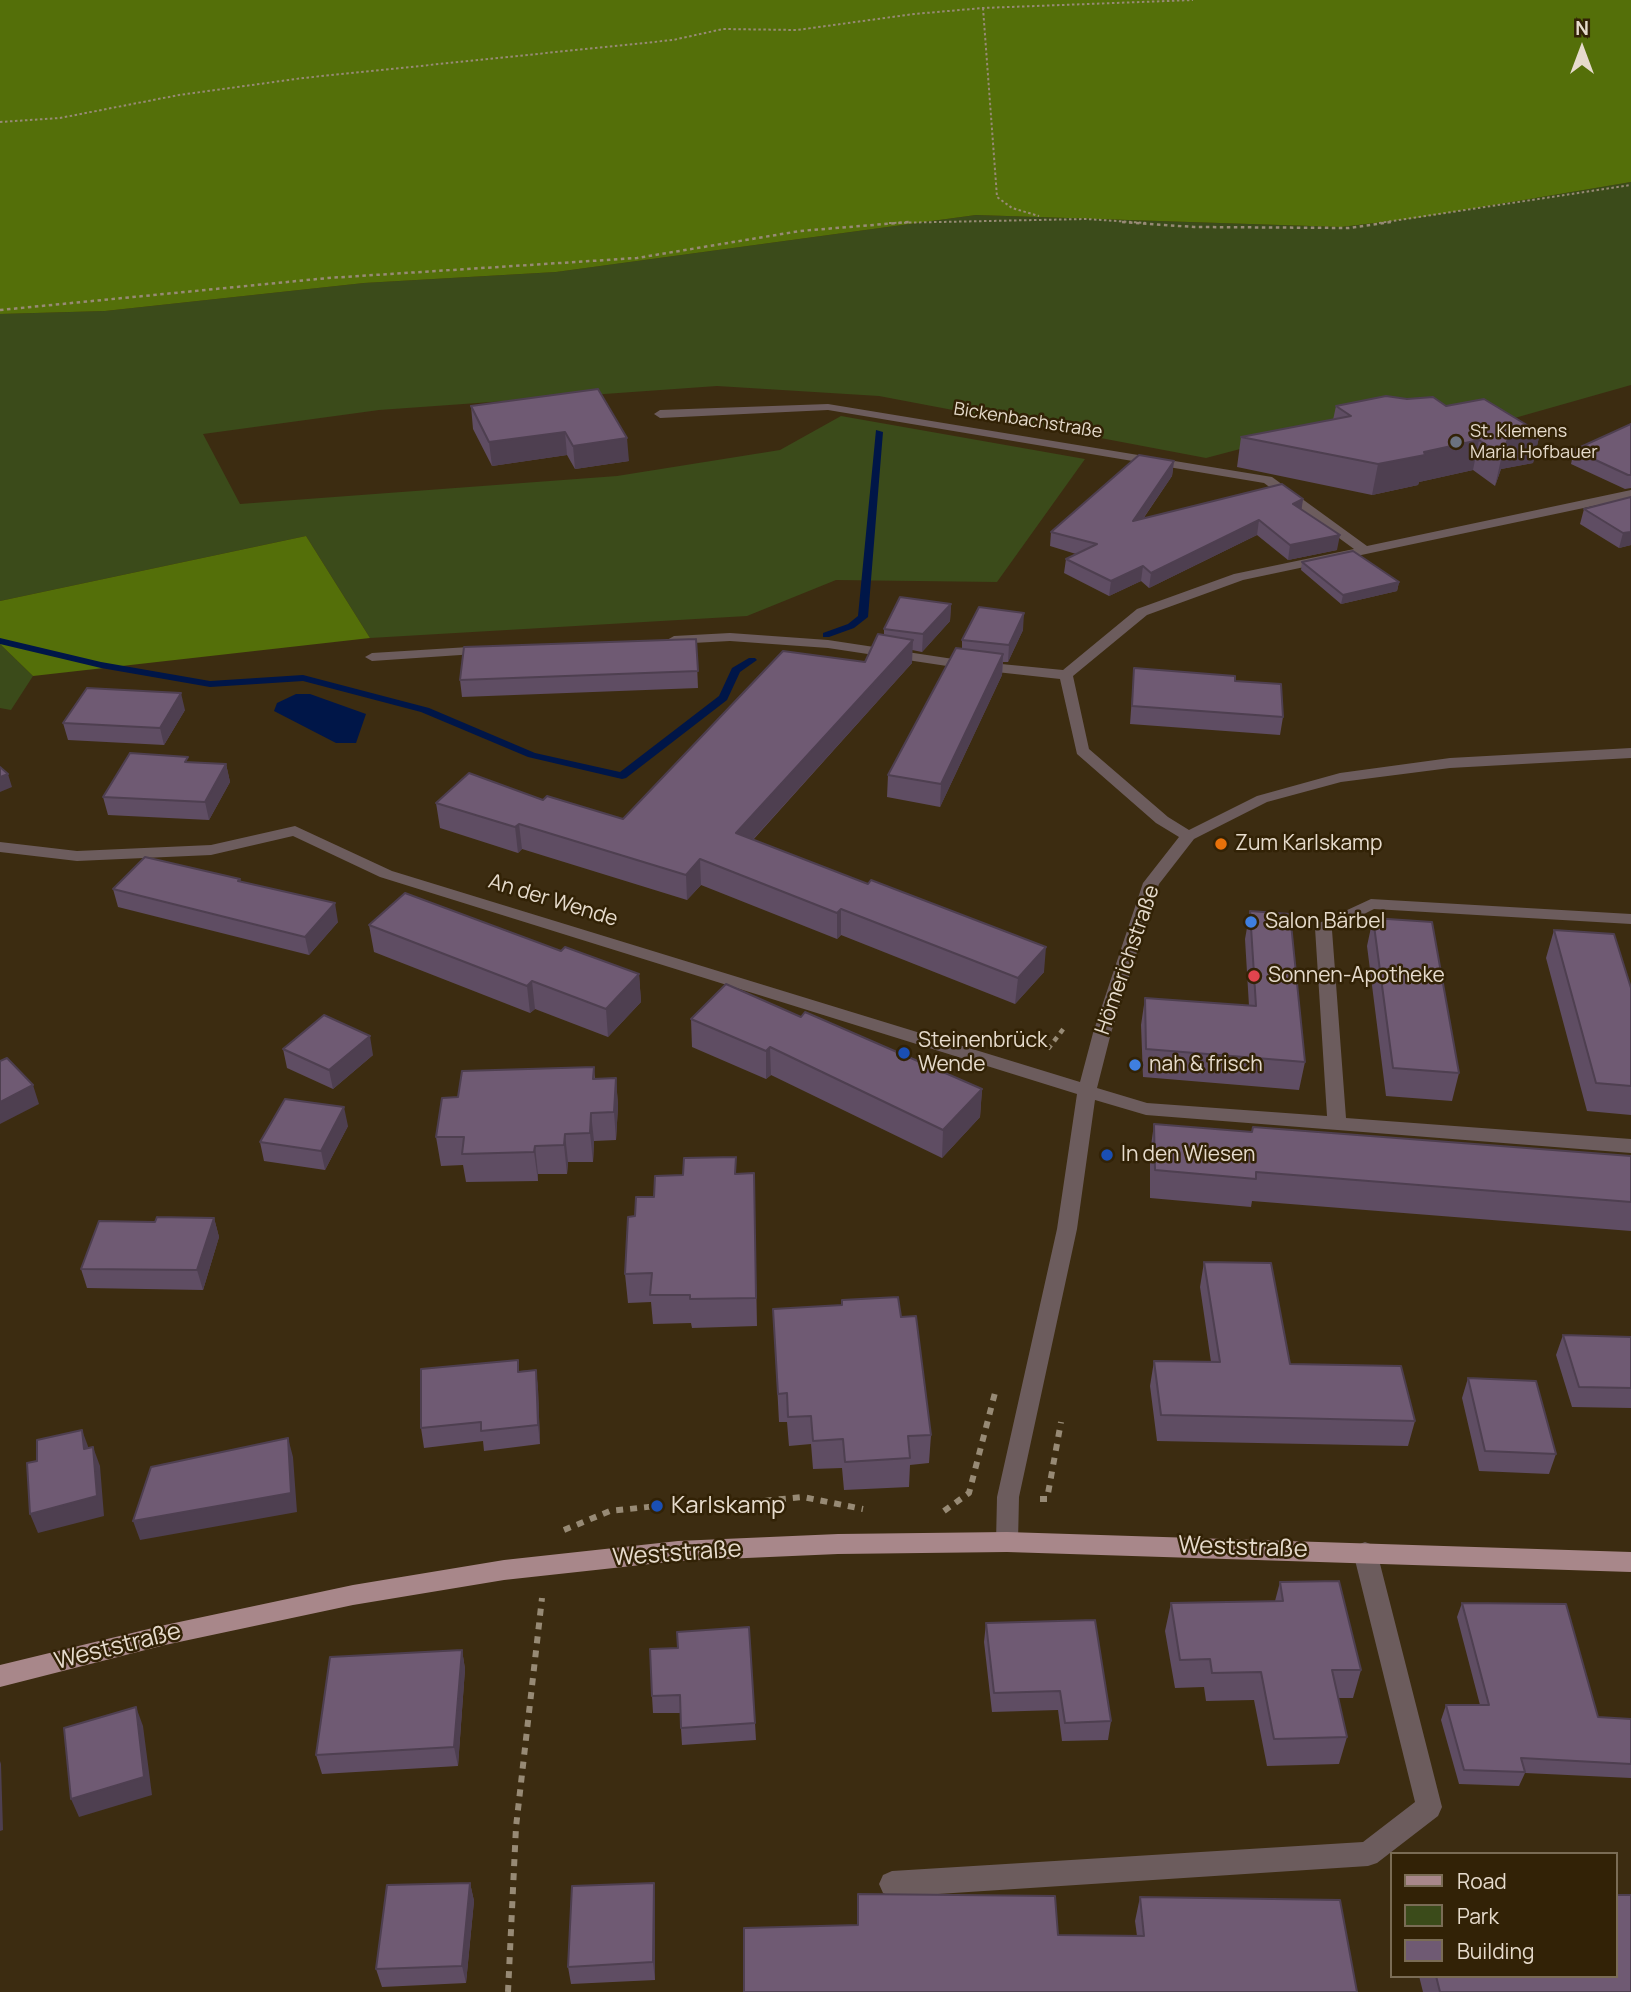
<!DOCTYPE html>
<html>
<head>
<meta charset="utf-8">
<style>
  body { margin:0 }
  #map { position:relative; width:1631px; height:1992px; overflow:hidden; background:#3c2c11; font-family:Manrope,sans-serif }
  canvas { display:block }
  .legend { position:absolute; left:1390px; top:1852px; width:228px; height:126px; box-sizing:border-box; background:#322206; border:2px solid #7a6c55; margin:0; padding:9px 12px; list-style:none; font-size:21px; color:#e6dbcc }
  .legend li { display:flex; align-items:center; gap:14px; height:35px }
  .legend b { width:35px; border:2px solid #7a6c55 }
  .north { position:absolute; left:1547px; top:14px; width:70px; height:70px; -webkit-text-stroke:5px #322206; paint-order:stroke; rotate:0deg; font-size:19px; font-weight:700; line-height:28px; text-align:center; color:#e6dbcc }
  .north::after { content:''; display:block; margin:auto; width:24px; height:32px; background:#e6dbcc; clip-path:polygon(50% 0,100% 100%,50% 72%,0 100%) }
</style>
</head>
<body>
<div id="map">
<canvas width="1631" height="1992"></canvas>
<ul class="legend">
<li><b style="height:9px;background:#a8878a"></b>Road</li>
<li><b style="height:19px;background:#3b4b1a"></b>Park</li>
<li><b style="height:19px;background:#6f5a73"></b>Building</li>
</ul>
<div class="north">N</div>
</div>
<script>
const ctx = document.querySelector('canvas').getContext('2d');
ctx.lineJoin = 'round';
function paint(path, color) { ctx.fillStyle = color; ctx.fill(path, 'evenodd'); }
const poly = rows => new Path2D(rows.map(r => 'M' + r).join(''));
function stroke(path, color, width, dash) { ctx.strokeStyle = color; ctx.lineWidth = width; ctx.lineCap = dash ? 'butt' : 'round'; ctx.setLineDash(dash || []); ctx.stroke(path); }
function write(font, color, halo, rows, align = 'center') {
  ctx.font = font + ' Manrope,sans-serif'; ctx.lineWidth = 5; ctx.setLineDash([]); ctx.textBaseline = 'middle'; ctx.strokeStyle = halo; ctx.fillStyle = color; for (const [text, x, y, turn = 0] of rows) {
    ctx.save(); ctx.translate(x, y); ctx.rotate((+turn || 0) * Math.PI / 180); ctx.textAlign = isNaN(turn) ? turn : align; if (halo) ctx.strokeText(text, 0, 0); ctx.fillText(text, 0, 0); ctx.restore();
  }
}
const green = poly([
  [1631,182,1631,385,1497,423,1373,414,1206,458,879,396,717,386,379,410,203,434,240,504,617,476,780,450,841,416,1085,459,997,582,836,580,747,616,370,638,306,536,0,601,0,314,105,311,364,283,556,272,976,215,1341,227,1417,218],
  [0,644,33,676,11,710,0,708]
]);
const forest = poly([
  [0,0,1631,0,1631,182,1417,218,1341,227,976,215,556,272,364,283,105,311,0,314],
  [306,536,370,638,33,676,0,644,0,601]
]);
const water = poly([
  [296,694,310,694,366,714,356,743,336,743,274,711,277,703]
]);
const stream = poly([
  [876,430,883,432,868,617,854,628,829,637,823,637,823,633,848,624,858,616,876,430],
  [0,638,101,662,210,681,303,675,429,708,535,753,620,772,719,696,732,668,749,658,755,658,757,660,740,672,727,700,626,778,622,779,528,757,421,712,303,681,210,687,101,668,0,644,0,638]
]);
const pathFar3 = poly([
  [983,8,997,197,1012,208,1039,216],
  [0,122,60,118,179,95,303,78,673,40,723,29,797,30,914,14,983,8,1193,0],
  [889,223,1087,219,1146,223],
  [1379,223,1631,185]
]);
const pathFar2 = poly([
  [1122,222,1194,227,1349,228,1391,222],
  [0,310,328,278,637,258,800,231,909,222]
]);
const pathFar1 = poly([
  [1048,1049,1064,1028]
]);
const path = poly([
  [1040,1499,1047,1499,1061,1422],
  [751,1502,803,1497,863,1509],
  [944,1511,969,1493,996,1389],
  [564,1530,610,1511,657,1506],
  [508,1992,516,1827,542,1598]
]);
const minor = poly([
  [828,404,1272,477,1367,546,1631,490,1631,498,1243,580,1147,615,1073,676,1089,749,1168,817,1189,830,1257,796,1340,773,1450,758,1631,748,1631,758,1450,768,1341,782,1267,802,1194,839,1159,884,1111,1033,1097,1088,1147,1103,1327,1116,1315,928,1317,924,1371,899,1631,914,1631,924,1374,909,1332,930,1346,1118,1631,1139,1631,1153,1146,1115,1095,1100,1077,1229,1019,1497,1018,1542,1015,1549,1007,1552,999,1549,996,1542,997,1497,1057,1229,1077,1094,380,877,293,836,211,855,77,861,0,852,0,842,77,851,211,845,295,826,392,871,1080,1082,1093,1033,1143,883,1179,837,1156,823,1077,754,1060,679,960,668,828,648,730,641,674,644,667,640,674,636,730,633,828,640,960,660,1063,670,1137,609,1234,574,1354,549,1264,483,828,410,660,418,654,414,660,410,828,404],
  [485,646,492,650,490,653,372,661,365,657,372,653,485,646],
  [1365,1542,1373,1545,1377,1552,1442,1807,1438,1816,1377,1863,1368,1866,892,1897,883,1893,879,1884,883,1875,892,1871,1363,1842,1415,1802,1353,1552,1357,1545,1365,1542]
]);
const major = poly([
  [1007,1532,1631,1552,1631,1572,1007,1552,838,1554,678,1561,504,1580,353,1605,165,1645,0,1687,0,1665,165,1625,353,1585,504,1560,678,1541,838,1534,1007,1532]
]);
const wall = poly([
  [598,389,629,461,575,469,567,455,492,466,473,429,471,406],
  [1336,406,1446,406,1540,433,1533,463,1501,469,1495,486,1473,470,1419,482,1418,485,1372,495,1237,467,1241,437,1333,420],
  [1631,424,1631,488,1625,489,1571,464,1574,450],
  [1174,461,1172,476,1143,519,1303,499,1301,509,1337,550,1288,560,1257,535,1149,588,1141,581,1109,596,1064,573,1066,559,1076,554,1050,546,1051,532],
  [1631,497,1631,545,1619,548,1580,524,1584,509],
  [1302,562,1399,582,1397,591,1341,604,1301,570],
  [951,604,950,621,922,652,912,650,912,663,753,840,1044,972,1015,1004,841,935,837,939,701,885,687,900,522,849,518,853,440,828,436,803,543,800,623,819,865,662,884,635,884,629],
  [1023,630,1008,662,1003,662,1002,675,940,807,887,797,888,775,962,649,962,640],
  [696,639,698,688,462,697,460,680],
  [1134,668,1235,681,1283,717,1280,735,1130,724],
  [185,710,164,745,68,740,63,723],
  [190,762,226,764,230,782,209,820,108,815,103,797],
  [240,879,241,882,338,922,309,955,118,907,113,889],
  [1250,911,1305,1062,1299,1090,1143,1077,1141,1025,1145,998,1249,1006,1245,939],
  [1373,918,1459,1073,1452,1101,1386,1096,1367,946],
  [369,925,561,951,639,974,641,1002,608,1037,535,1009,530,1013,374,952],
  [1554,930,1631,988,1631,1115,1587,1111,1546,958],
  [801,1017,982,1089,980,1117,942,1158,771,1075,766,1079,692,1047,691,1019],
  [283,1049,373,1055,333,1089,287,1068],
  [594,1067,595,1079,616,1078,618,1106,616,1140,594,1141,593,1162,568,1162,567,1174,538,1174,538,1181,466,1182,463,1165,441,1166,436,1137,458,1097],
  [1154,1124,1252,1132,1631,1156,1631,1231,1252,1201,1251,1207,1150,1198,1150,1153],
  [348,1126,325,1170,264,1161,260,1142],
  [736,1157,736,1174,754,1173,757,1326,692,1328,691,1323,653,1324,651,1302,628,1303,625,1274,635,1216,654,1197,683,1175],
  [214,1218,219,1237,203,1290,87,1288,81,1269,155,1222],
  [1204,1262,1290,1364,1415,1421,1408,1446,1157,1441,1150,1386,1154,1361,1211,1362,1200,1287],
  [842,1300,901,1317,931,1435,929,1463,910,1465,909,1487,844,1490,842,1468,813,1469,811,1444,789,1446,787,1422,779,1422,773,1309,842,1305],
  [1563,1335,1631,1337,1631,1408,1572,1407,1556,1355],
  [536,1370,538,1389,540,1444,484,1451,483,1441,424,1448,421,1428,520,1371],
  [1468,1378,1556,1454,1549,1474,1479,1471,1462,1398],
  [1280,1582,1361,1670,1353,1698,1338,1698,1347,1737,1339,1764,1267,1766,1254,1700,1206,1701,1204,1687,1175,1688,1165,1631,1171,1603,1275,1601],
  [1462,1603,1598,1717,1631,1719,1631,1778,1525,1773,1519,1786,1459,1784,1441,1720,1446,1705,1480,1705,1457,1617],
  [986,1623,1111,1721,1108,1740,1062,1741,1058,1710,992,1712,984,1642],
  [678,1648,755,1723,756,1740,682,1745,680,1713,653,1713,652,1696],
  [462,1650,465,1669,458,1766,322,1774,316,1755],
  [470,1883,474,1901,466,1983,382,1987,376,1969],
  [654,1883,655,1901,655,1980,571,1984,568,1967],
  [858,1894,1058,1935,1137,1936,1135,1921,1140,1897,1357,1992,857,1925],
  [1419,1976,1615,1976,1631,1992,1423,1992]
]);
const shadedWall = poly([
  [565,432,567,455,492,466,489,442],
  [1540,433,1533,463,1501,469,1495,486,1502,455,1508,439],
  [627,438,629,461,575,469,573,446],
  [1479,440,1473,470,1419,482,1418,485,1372,495,1378,464,1424,452],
  [1174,461,1172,476,1131,536,1133,521],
  [1303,499,1301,513,1293,504],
  [1259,520,1257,535,1149,588,1151,573],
  [1631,532,1631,545,1619,548,1623,533],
  [1340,535,1337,550,1288,560,1290,545],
  [1143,566,1141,581,1109,596,1111,581],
  [1399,582,1397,591,1341,604,1343,595],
  [951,604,950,621,922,652,923,634],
  [1024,613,1023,630,1008,662,1009,645],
  [913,640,912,663,736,858,736,833],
  [1003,654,1002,675,940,807,941,784],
  [181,693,185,710,164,745,160,728],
  [226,764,230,782,209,820,205,802],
  [8,774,12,787,0,792,0,777],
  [519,824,522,849,518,853,515,827],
  [700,859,701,885,687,900,686,875],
  [335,903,338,922,309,955,305,937],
  [841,909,841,935,837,939,837,913],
  [1046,947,1044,972,1015,1004,1018,978],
  [639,974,641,1002,608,1037,606,1009],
  [532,981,535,1009,530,1013,527,986],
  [370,1036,373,1055,333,1089,329,1070],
  [770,1047,771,1075,766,1079,766,1051],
  [616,1078,618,1106,616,1140,614,1112],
  [33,1085,39,1104,0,1124,0,1102],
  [982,1089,980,1117,942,1158,943,1130],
  [344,1107,348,1126,325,1170,321,1151],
  [591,1113,594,1141,593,1162,590,1133],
  [565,1134,568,1162,567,1174,564,1145],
  [535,1146,538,1174,538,1181,534,1152],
  [214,1218,219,1237,203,1290,197,1270],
  [536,1370,538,1389,540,1444,538,1425],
  [82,1430,89,1449,84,1449],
  [288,1438,293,1457,297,1512,140,1540,133,1521],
  [93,1447,100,1466,104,1516,38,1533,30,1514],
  [462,1650,465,1669,458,1766,454,1747],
  [136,1707,143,1726,152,1795,79,1817,71,1799],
  [0,1761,1,1764,3,1830,0,1831],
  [470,1883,474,1901,466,1983,462,1966],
  [654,1883,655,1901,655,1980,653,1962]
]);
const building = poly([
  [598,389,627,438,573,446,565,432,489,442,471,406,598,389],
  [1386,396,1407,399,1433,397,1446,406,1484,399,1540,433,1508,439,1502,455,1479,440,1424,452,1425,455,1378,464,1241,437,1351,416,1336,406,1386,396],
  [1631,424,1631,475,1628,475,1574,450,1631,424],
  [1139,455,1174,461,1133,521,1282,484,1303,499,1293,504,1340,535,1290,545,1259,520,1151,573,1143,566,1111,581,1066,559,1097,544,1051,532,1139,455],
  [1631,497,1631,532,1623,533,1584,509,1631,497],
  [1353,551,1399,582,1343,595,1302,562,1353,551],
  [900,597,951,604,923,634,884,629,900,597],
  [979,607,1024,613,1009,645,962,640,979,607],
  [878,634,913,640,736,833,868,884,871,880,1046,947,1018,978,841,909,837,913,700,859,686,875,519,824,515,827,436,803,469,773,543,800,547,796,623,819,783,651,865,662,878,634],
  [696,639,698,671,460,680,464,647,696,639],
  [956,648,1003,654,941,784,888,775,956,648],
  [1134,668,1235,676,1235,681,1281,684,1283,717,1132,706,1134,668],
  [87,688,181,693,160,728,63,723,87,688],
  [130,753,188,757,185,762,226,764,205,802,103,797,130,753],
  [0,767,8,774,0,777,0,767],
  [145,857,240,879,238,881,335,903,305,937,113,889,145,857],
  [405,893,561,951,565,947,639,974,606,1009,532,981,527,986,369,925,405,893],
  [1250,911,1290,914,1305,1062,1146,1049,1145,998,1256,1006,1250,911],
  [1373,918,1432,922,1459,1073,1393,1068,1373,918],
  [1554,930,1614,934,1631,988,1631,1086,1596,1083,1554,930],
  [726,984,801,1017,805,1012,982,1089,943,1130,770,1047,766,1051,691,1019,726,984],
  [324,1015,370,1036,329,1070,283,1049,324,1015],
  [7,1058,33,1085,0,1102,0,1061,7,1058],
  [594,1067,593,1079,616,1078,614,1112,591,1113,590,1133,565,1134,564,1145,535,1146,534,1152,462,1154,464,1137,436,1137,442,1098,458,1097,462,1071,594,1067],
  [285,1099,344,1107,321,1151,260,1142,285,1099],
  [1154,1124,1252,1132,1253,1127,1631,1156,1631,1202,1256,1172,1256,1179,1155,1170,1154,1124],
  [736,1157,735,1174,754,1173,756,1298,690,1299,690,1295,650,1295,652,1273,625,1274,628,1217,635,1216,636,1197,654,1197,655,1176,683,1175,684,1158,736,1157],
  [157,1217,214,1218,197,1270,81,1269,99,1221,155,1222,157,1217],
  [1204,1262,1271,1263,1290,1364,1401,1366,1415,1421,1161,1415,1154,1361,1220,1362,1204,1262],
  [898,1297,901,1317,916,1316,931,1435,908,1436,910,1458,845,1462,843,1439,813,1441,811,1416,788,1417,787,1393,778,1394,773,1309,842,1305,842,1300,898,1297],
  [1563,1335,1631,1337,1631,1388,1579,1387,1563,1335],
  [518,1360,518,1372,536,1370,538,1425,481,1431,481,1422,421,1428,421,1369,518,1360],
  [1468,1378,1536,1381,1556,1454,1485,1451,1468,1378],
  [82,1430,84,1449,93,1447,97,1496,30,1514,27,1463,37,1461,37,1440,82,1430],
  [288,1438,291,1493,133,1521,151,1467,288,1438],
  [1339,1581,1361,1670,1332,1670,1347,1737,1274,1739,1261,1672,1212,1673,1210,1659,1180,1660,1171,1603,1283,1601,1280,1582,1339,1581],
  [1462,1603,1566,1604,1598,1717,1631,1719,1631,1764,1521,1758,1525,1772,1464,1770,1446,1705,1489,1705,1462,1603],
  [1095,1620,1111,1721,1065,1723,1060,1691,994,1693,986,1623,1095,1620],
  [749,1627,755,1723,681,1728,680,1695,652,1696,650,1649,678,1648,677,1632,749,1627],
  [462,1650,454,1747,316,1755,330,1657,462,1650],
  [136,1707,144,1777,71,1799,64,1728,136,1707],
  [470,1883,462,1966,376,1969,387,1885,470,1883],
  [654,1883,653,1962,568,1967,572,1886,654,1883],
  [858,1894,1055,1896,1058,1935,1144,1936,1140,1897,1340,1900,1357,1992,744,1992,744,1928,858,1925,858,1894],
  [1615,1895,1631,1895,1631,1992,1440,1992,1436,1976,1615,1976,1615,1895]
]);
const markers = [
  [1456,442,7,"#6b7280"],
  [1221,844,7,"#e8710a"],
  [1251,922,7,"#3f7fe0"],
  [1254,976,7,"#e0444e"],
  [904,1053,7,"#1a4fb4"],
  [1135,1065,7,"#3f7fe0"],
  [1107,1155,7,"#1a4fb4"],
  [657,1506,7,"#1a4fb4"]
];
const farStreetnames = [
  ["Bickenbachstraße",1028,421,9]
];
const farPoinames = [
  ["St. Klemens",1470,432],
  ["Maria Hofbauer",1470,453]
];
const poiNames = [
  ["Zum Karlskamp",1235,844],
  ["Salon Bärbel",1265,922],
  ["Sonnen-Apotheke",1268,976],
  ["Steinenbrück",918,1041],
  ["Wende",918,1065],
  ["nah & frisch",1149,1065],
  ["In den Wiesen",1121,1155]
];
const streetNames = [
  ["An der Wende",553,901,17],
  ["Hömerichstraße",1128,960,-71]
];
const nearPoinames = [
  ["Karlskamp",671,1506]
];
const nearStreetnames = [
  ["Weststraße",1243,1548,2],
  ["Weststraße",677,1554,-4],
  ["Weststraße",118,1647,-14]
];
paint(green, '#3b4b1a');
paint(forest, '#546f09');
paint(water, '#001648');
paint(stream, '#001648');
stroke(pathFar3, '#978a75', 2, [2.5, 2.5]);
stroke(pathFar2, '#978a75', 2.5, [3.5, 3.5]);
stroke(pathFar1, '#978a75', 4.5, [5, 5]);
stroke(path, '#978a75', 6, [7, 7]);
paint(minor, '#6c5c5d');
paint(major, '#a8878a');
paint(wall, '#5f4d63');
paint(shadedWall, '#4e3f50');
paint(building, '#6f5a73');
stroke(building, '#4e3f50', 2);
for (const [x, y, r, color] of markers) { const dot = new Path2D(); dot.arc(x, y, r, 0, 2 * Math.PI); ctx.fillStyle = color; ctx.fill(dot); stroke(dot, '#322206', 2.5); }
write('18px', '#e6dbcc', '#322206', farStreetnames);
write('18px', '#e6dbcc', '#322206', farPoinames, 'left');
write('21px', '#e6dbcc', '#322206', poiNames, 'left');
write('21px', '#e6dbcc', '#322206', streetNames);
write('24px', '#e6dbcc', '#322206', nearPoinames, 'left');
write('24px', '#e6dbcc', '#322206', nearStreetnames);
</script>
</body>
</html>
